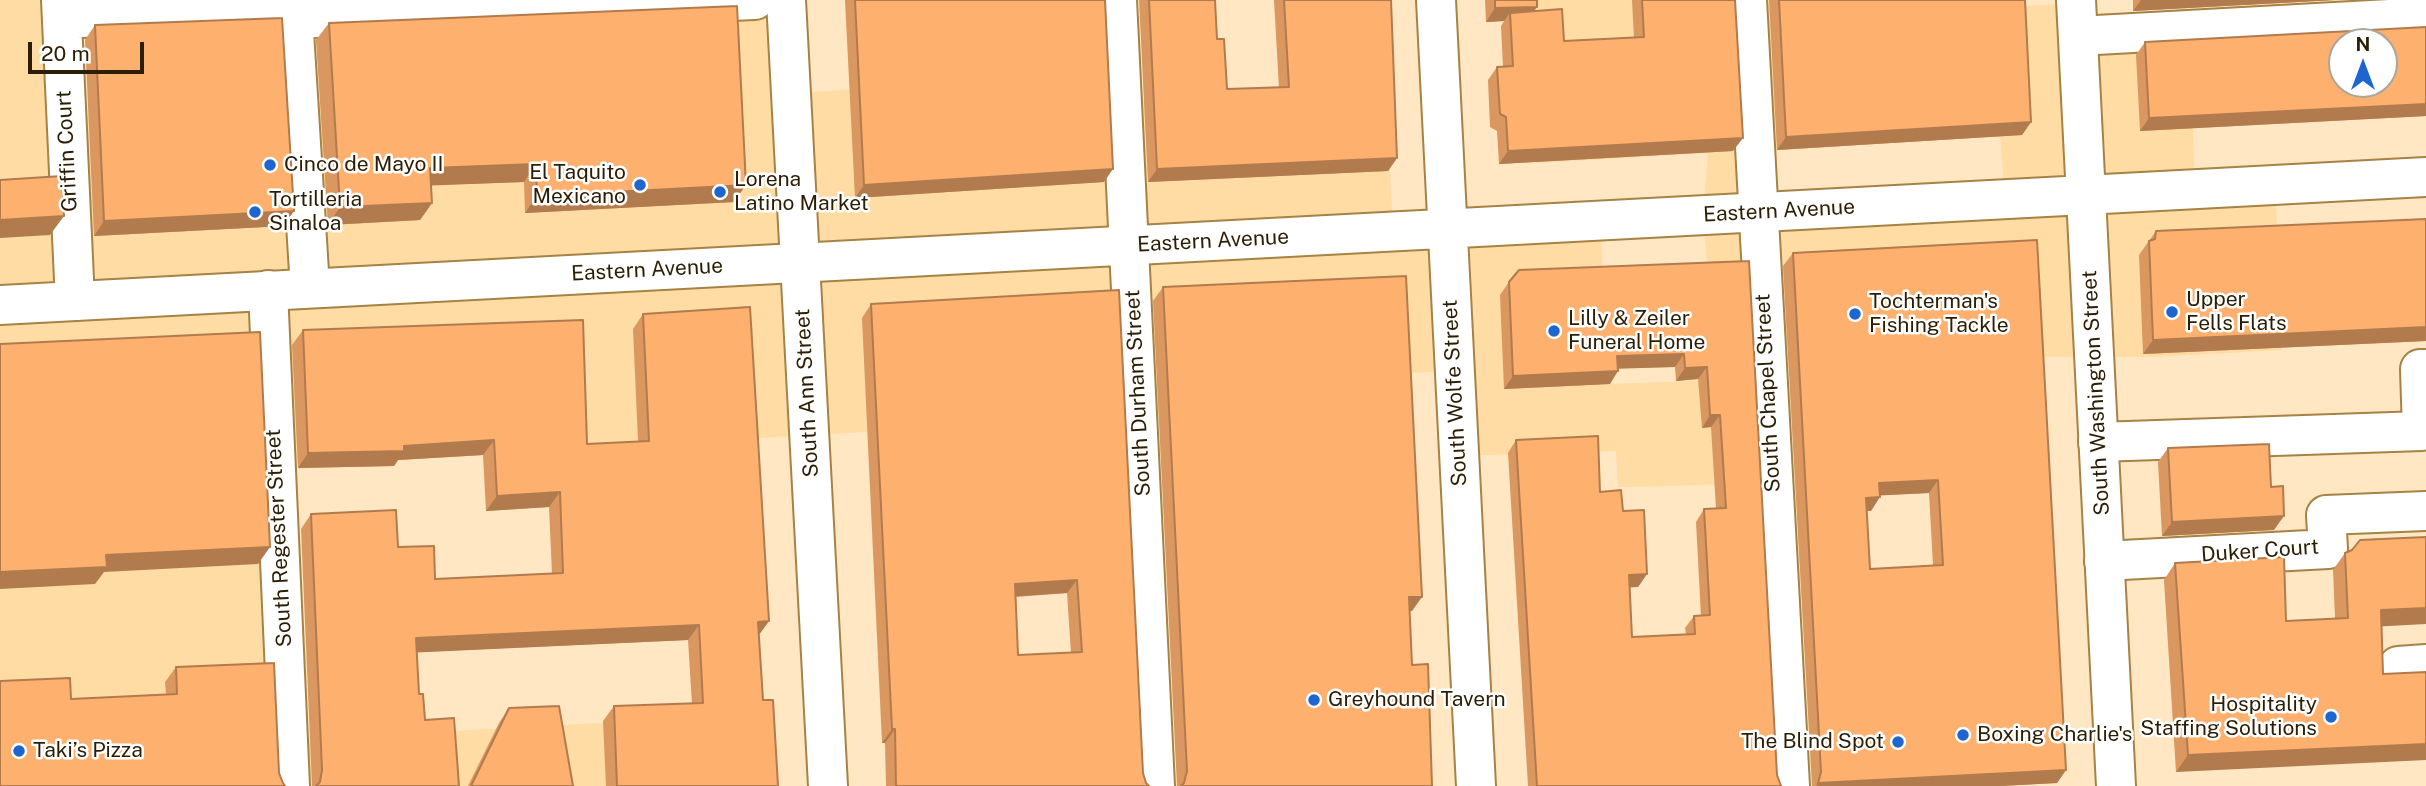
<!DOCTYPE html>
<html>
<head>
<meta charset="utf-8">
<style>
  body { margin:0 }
  #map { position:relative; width:2426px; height:786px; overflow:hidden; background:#fee7c2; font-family:"Public Sans",sans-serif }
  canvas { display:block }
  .north { position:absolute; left:2328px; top:28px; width:70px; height:70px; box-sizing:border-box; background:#fff; border:2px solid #aba59b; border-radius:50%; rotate:0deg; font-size:19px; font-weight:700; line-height:28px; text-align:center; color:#2c1e04 }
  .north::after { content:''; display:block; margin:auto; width:24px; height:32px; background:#1f65d0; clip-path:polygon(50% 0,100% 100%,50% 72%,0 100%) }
  .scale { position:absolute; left:28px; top:42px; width:116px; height:32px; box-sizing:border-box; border:4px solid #2c1e04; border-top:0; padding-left:9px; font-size:21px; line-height:24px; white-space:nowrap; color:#2c1e04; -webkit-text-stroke:5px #fff; paint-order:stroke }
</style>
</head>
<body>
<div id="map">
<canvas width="2426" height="786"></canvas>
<div class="north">N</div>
<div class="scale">20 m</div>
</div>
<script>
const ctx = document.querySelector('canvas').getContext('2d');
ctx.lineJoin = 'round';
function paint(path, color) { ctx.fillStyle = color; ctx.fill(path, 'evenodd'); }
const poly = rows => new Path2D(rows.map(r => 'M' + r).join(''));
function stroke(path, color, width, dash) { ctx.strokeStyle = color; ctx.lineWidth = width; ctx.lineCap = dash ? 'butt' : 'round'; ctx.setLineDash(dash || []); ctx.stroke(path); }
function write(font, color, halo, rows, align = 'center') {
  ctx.font = font + ' "Public Sans",sans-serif'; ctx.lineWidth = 5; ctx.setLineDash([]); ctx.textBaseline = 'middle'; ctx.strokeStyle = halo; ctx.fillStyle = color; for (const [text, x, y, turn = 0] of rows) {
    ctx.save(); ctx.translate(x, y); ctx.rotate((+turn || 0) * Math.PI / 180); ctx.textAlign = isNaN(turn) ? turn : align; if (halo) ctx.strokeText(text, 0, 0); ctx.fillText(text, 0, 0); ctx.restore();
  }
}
const built = poly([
  [0,0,73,0,80,117,413,96,782,0,787,94,1118,70,1120,100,1306,91,1387,111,1393,229,1600,219,1609,384,1747,379,1752,484,1618,487,1616,451,1456,456,1451,371,1294,378,1295,407,277,466,291,740,670,719,673,786,0,786],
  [1527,0,1828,0,1836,146,1772,150,1757,211,2005,201,1991,8,2076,3,2077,33,2426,17,2426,114,2193,127,2195,190,2275,185,2282,350,2153,357,1852,356,1783,360,1708,274,1703,214,1708,153,1536,163],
  [2342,42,2384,42,2384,84,2342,84]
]);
const minor = poly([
  [61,0,75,301],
  [292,0,310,288],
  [786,0,828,786],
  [1117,0,1155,786],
  [1747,0,1790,786],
  [62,19,275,8,293,19,755,0],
  [2078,36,2426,17],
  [268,290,290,786],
  [2098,442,2422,431,2420,369,2426,369],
  [2104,561,2328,549,2326,515,2426,511],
  [2398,666,2426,664]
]);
const major = poly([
  [1436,0,1476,786],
  [2076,0,2116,786],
  [0,305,2426,177]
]);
const wall = poly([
  [845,0,1105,0,1104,182,855,198],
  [1139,0,1215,0,1217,39,1227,89,1279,88,1274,0,1391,0,1397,158,1388,171,1148,182],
  [1485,0,1537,0,1534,11,1564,41,1634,38,1632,0,1735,0,1733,151,1499,164,1497,131,1490,127,1488,80,1497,67,1503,67,1501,26,1504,21,1486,22],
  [1769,0,2025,0,2031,122,2022,135,1777,150],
  [2133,0,2336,0,2133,11],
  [329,23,734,202,525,213,524,182,431,185,432,203,420,220,328,225,316,40],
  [95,25,284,226,94,236,85,40],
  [2426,27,2426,116,2140,131,2136,55,2145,42],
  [2426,219,2426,341,2143,354,2139,255,2156,231],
  [2037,240,2066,770,2057,783,2000,786,1812,786,1783,266,1793,253],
  [1929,493,1933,565,1870,569,1866,511,1871,511,1880,495],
  [1749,261,1777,775,1781,786,1528,786,1508,453,1516,440,1600,492,1623,511,1647,574,1638,587,1629,587,1632,637,1686,634,1685,628,1694,616,1701,616,1696,522,1704,509,1716,509,1711,427,1702,428,1698,379,1676,381,1675,367,1618,368,1610,384,1504,389,1500,295,1509,282],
  [1163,287,1412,611,1409,611,1412,665,1432,786,1177,786,1153,301],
  [1119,290,1143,773,1146,783,1149,786,886,786,885,743,882,743,862,318,871,304],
  [1067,593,1071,653,1018,655,1016,597],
  [643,314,769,621,759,635,763,700,778,786,606,786,603,721,614,706,692,704,688,640,417,652,419,694,425,720,459,786,312,786,301,529,311,514,398,547,435,579,552,574,549,507,486,511,483,455,398,460,394,466,298,468,292,345,303,330,587,444,638,441,633,329],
  [2168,448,2274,530,2162,536,2158,462],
  [2345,553,2382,626,2176,772,2164,580,2175,563,2286,621,2335,618,2333,570],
  [176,667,279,773,283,783,71,699,166,694,165,682],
  [509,708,573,786,468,786,499,723]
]);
const shadedWall = poly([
  [2141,0,2336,0,2133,11],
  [1537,7,1528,20,1510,13,1504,21,1486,22,1495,8],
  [2426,104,2426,116,2140,131,2149,118],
  [2031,122,2022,135,1777,150,1786,137],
  [1743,138,1733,151,1499,164,1508,151],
  [1397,158,1388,171,1148,182,1157,169],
  [536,164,524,182,418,186,430,168],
  [1113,169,1104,182,855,198,864,185],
  [746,185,734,202,525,213,537,196],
  [432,203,420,220,328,225,340,207],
  [294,211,284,226,94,236,104,221],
  [64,216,50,235,0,238,0,220],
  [2426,327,2426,341,2143,354,2153,340],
  [1684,354,1675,367,1609,369,1617,356],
  [1707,367,1698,379,1676,381,1685,368],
  [1618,371,1610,384,1504,389,1513,376],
  [1710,415,1720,415,1711,427,1702,428],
  [494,440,483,455,398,460,394,466,298,468,308,453,404,446],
  [1938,480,1929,493,1870,496,1879,483],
  [560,492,549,507,486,511,497,496],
  [1880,497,1871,511,1857,511,1866,498],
  [2284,516,2274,530,2162,536,2172,522],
  [270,547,258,564,104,572,95,584,0,589,0,572,106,555],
  [1647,574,1638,587,1620,588,1629,575],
  [1077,580,1067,593,1005,597,1015,584],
  [1409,597,1422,597,1412,611,1399,611],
  [2426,608,2426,624,2370,627,2381,610],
  [769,621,758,636,758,622],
  [699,625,688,640,406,653,416,638],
  [892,729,895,729,885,743,882,743],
  [2426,744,2426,760,2176,772,2188,755],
  [2066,770,2057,783,2000,786,1816,786,1818,783]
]);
const building = poly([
  [855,0,1105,0,1113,169,864,185,855,0],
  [1149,0,1215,0,1217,39,1224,39,1227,89,1289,87,1284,0,1391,0,1397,158,1157,169,1149,0],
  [1495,0,1537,0,1537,7,1495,8,1495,0],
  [1642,0,1735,0,1743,138,1508,151,1506,117,1500,114,1497,67,1513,66,1510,13,1562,9,1564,41,1644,37,1642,0],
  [1779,0,2025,0,2031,122,1786,137,1779,0],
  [737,6,746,185,537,196,536,164,430,168,432,203,340,207,329,23,737,6],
  [282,18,294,211,104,221,95,25,282,18],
  [2426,27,2426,104,2149,118,2145,42,2426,27],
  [2342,42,2384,42,2384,84,2342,84,2342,42],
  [62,176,64,216,0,220,0,180,62,176],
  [2426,219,2426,327,2153,340,2149,241,2155,239,2156,231,2426,219],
  [2037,240,2066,770,1818,783,1821,772,1793,253,2037,240],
  [1938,480,1943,565,1870,569,1866,498,1880,497,1879,483,1938,480],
  [1749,261,1777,775,1781,786,1537,786,1516,440,1598,436,1600,492,1621,490,1623,511,1644,510,1647,574,1629,575,1632,637,1695,634,1694,616,1710,615,1704,509,1726,508,1720,415,1710,415,1707,367,1685,368,1684,354,1617,356,1618,371,1513,376,1509,282,1519,270,1749,261],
  [1406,276,1422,597,1409,597,1412,665,1428,664,1432,786,1181,786,1184,783,1187,771,1163,287,1406,276],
  [1119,290,1143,773,1146,783,1149,786,896,786,895,729,892,729,871,304,1119,290],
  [1077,580,1082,652,1018,655,1015,584,1077,580],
  [750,307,769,621,758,622,763,700,773,700,778,786,617,786,614,706,703,703,699,625,416,638,419,694,423,694,425,720,454,718,459,786,316,786,320,782,322,770,311,514,396,510,398,547,434,546,435,579,563,573,560,492,497,496,494,440,404,446,404,451,308,453,303,330,583,320,587,444,649,441,643,314,750,307],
  [260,332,270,547,106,555,107,567,0,572,0,344,260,332],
  [2269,444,2271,487,2283,486,2284,516,2172,522,2168,448,2269,444],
  [2426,537,2426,608,2381,610,2383,674,2426,672,2426,744,2188,755,2175,563,2284,557,2286,621,2348,618,2345,553,2352,550,2360,540,2426,537],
  [274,663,279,773,283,783,285,786,0,786,0,681,70,678,71,699,177,694,176,667,274,663],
  [559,706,573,786,471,786,509,708,559,706]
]);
const markers = [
  [270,165,7,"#1f65d0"],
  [640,185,7,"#1f65d0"],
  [720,192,7,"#1f65d0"],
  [255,212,7,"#1f65d0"],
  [2172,312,7,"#1f65d0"],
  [1855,314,7,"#1f65d0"],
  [1554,331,7,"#1f65d0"],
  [1314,700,7,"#1f65d0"],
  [2331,717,7,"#1f65d0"],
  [1963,735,7,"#1f65d0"],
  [1898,742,7,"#1f65d0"],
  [19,751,7,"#1f65d0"]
];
const streetNames = [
  ["Griffin Court",67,151,-93],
  ["Eastern Avenue",1779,211,-3],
  ["Eastern Avenue",1213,241,-3],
  ["Eastern Avenue",647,270,-3],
  ["South Ann Street",807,393,-93],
  ["South Durham Street",1138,393,-93],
  ["South Wolfe Street",1455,393,-93],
  ["South Chapel Street",1768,393,-93],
  ["South Washington Street",2096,393,-93],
  ["South Regester Street",279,538,-93],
  ["Duker Court",2260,551,-4]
];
const poiNames = [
  ["Cinco de Mayo II",284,165],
  ["El Taquito",626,173,"right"],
  ["Mexicano",626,197,"right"],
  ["Lorena",734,180],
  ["Latino Market",734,204],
  ["Tortilleria",269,200],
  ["Sinaloa",269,224],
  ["Upper",2186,300],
  ["Fells Flats",2186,324],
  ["Tochterman's",1869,302],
  ["Fishing Tackle",1869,326],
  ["Lilly & Zeiler",1568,319],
  ["Funeral Home",1568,343],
  ["Greyhound Tavern",1328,700],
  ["Hospitality",2317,705,"right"],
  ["Staffing Solutions",2317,729,"right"],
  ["Boxing Charlie's",1977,735],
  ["The Blind Spot",1884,742,"right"],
  ["Taki’s Pizza",33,751]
];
paint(built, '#fedca4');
stroke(minor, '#a68244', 42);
stroke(major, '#a68244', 42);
stroke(minor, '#fff', 38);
stroke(major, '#fff', 38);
paint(wall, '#da975f');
paint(shadedWall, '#b27b4e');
paint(building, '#feb06f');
stroke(building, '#b27b4e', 2);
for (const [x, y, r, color] of markers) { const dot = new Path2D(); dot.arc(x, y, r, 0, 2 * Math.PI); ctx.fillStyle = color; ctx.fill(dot); stroke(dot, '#fff', 2.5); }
write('21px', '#2c1e04', '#fff', streetNames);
write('21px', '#2c1e04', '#fff', poiNames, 'left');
</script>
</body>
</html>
